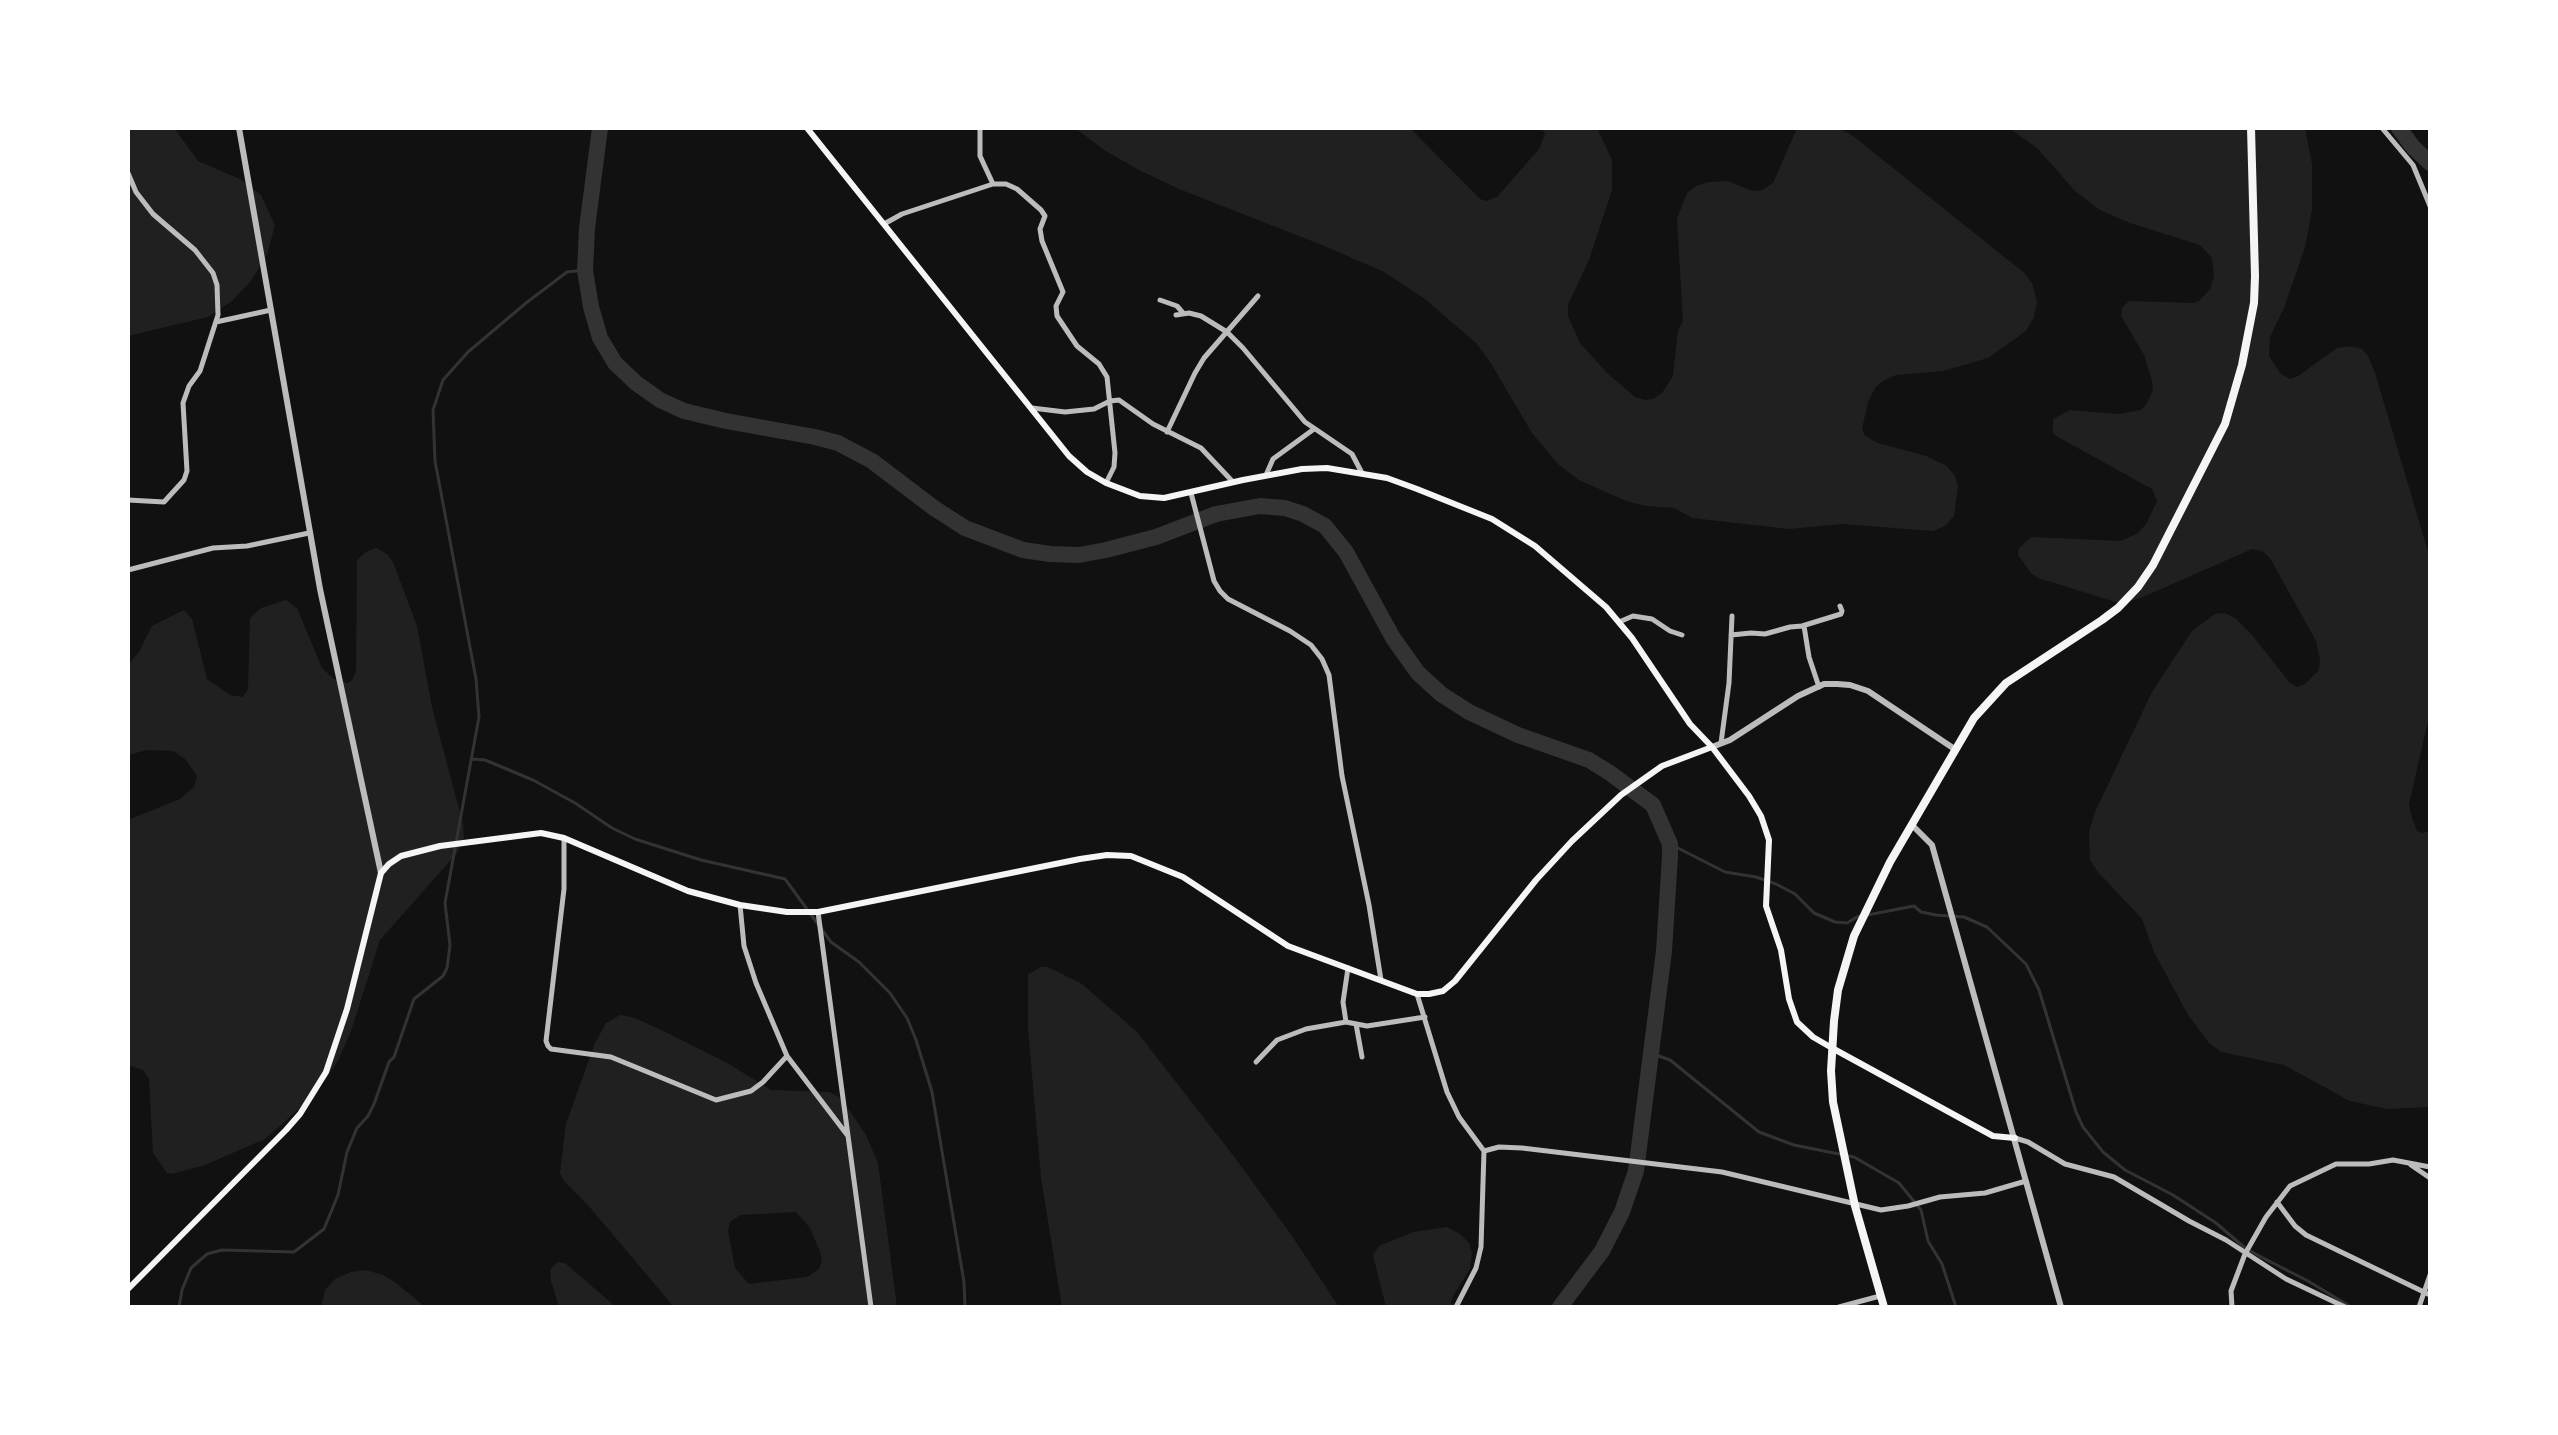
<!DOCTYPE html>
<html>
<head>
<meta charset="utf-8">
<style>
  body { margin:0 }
  #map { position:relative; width:2558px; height:1435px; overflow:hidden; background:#111; font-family:Signika,sans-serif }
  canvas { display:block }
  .frame { position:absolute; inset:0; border:130px solid #fff; pointer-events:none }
</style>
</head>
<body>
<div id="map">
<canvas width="2558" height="1435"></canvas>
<div class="frame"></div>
</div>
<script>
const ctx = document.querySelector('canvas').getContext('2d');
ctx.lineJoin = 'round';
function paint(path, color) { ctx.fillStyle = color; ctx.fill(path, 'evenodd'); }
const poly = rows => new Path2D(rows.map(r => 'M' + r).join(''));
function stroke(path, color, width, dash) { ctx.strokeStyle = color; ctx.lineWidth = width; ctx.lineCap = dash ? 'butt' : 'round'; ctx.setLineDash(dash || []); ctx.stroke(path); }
const green = poly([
  [128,128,174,128,198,161,242,180,261,195,275,225,267,255,251,281,232,301,208,317,128,336],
  [1075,128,1410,128,1480,199,1486,201,1497,197,1539,149,1545,134,1541,128,1597,128,1612,160,1612,190,1589,260,1568,305,1568,316,1580,343,1608,374,1635,397,1645,400,1653,399,1662,393,1673,376,1678,330,1683,322,1677,219,1687,193,1696,186,1709,182,1727,181,1753,191,1762,190,1773,183,1797,128,1838,128,1853,136,2023,272,2032,283,2037,301,2034,317,2026,331,1988,358,1943,371,1896,375,1883,381,1875,388,1868,402,1862,429,1865,436,1878,443,1926,456,1947,466,1955,476,1958,486,1954,516,1945,526,1933,531,1842,524,1789,529,1692,518,1674,508,1646,506,1626,501,1579,480,1559,465,1532,433,1489,360,1475,342,1425,299,1384,272,1322,245,1179,189,1141,171,1104,150],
  [2004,128,2305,128,2312,164,2312,210,2305,247,2284,308,2270,337,2269,356,2280,373,2290,379,2298,376,2337,348,2350,346,2362,349,2368,356,2375,373,2430,558,2430,712,2409,804,2412,818,2417,831,2422,833,2430,831,2430,1107,2387,1109,2350,1101,2284,1065,2221,1052,2209,1043,2188,1015,2154,952,2142,919,2098,872,2090,860,2089,832,2095,812,2152,692,2192,631,2215,614,2225,613,2235,618,2252,635,2290,683,2297,687,2305,684,2319,670,2320,660,2316,641,2270,558,2262,551,2252,549,2143,597,2128,602,2116,602,2038,578,2031,573,2018,555,2019,548,2031,537,2121,541,2138,533,2146,524,2157,501,2152,489,2056,436,2053,432,2053,419,2070,410,2119,414,2141,410,2146,405,2153,390,2152,381,2144,355,2121,316,2122,308,2129,301,2194,303,2199,301,2210,289,2214,276,2212,258,2200,245,2130,223,2100,210,2075,191,2038,149,2012,130],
  [376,548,387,554,393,562,417,626,432,707,463,824,464,838,457,853,380,940,351,1031,339,1059,325,1080,308,1101,265,1139,205,1165,172,1174,167,1173,153,1153,149,1079,143,1070,128,1065,128,820,180,799,194,787,197,776,185,759,173,751,147,750,128,755,128,665,139,652,152,626,184,610,192,619,207,679,230,695,243,697,248,689,250,618,261,608,286,600,297,608,322,668,334,679,348,683,352,680,356,671,357,560,366,552],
  [1041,967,1048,967,1082,984,1137,1032,1232,1154,1290,1233,1339,1307,1062,1307,1041,1178,1028,1028,1028,974],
  [620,1015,632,1017,655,1027,729,1064,771,1090,829,1092,841,1098,866,1135,878,1163,897,1307,674,1307,587,1204,564,1181,560,1173,566,1124,595,1043,606,1023],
  [796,1212,810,1228,820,1252,822,1261,819,1269,807,1277,749,1284,735,1268,728,1231,730,1222,740,1215],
  [1447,1227,1460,1234,1469,1243,1472,1253,1470,1269,1453,1296,1451,1302,1454,1307,1386,1307,1373,1255,1379,1246,1413,1232],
  [558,1262,565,1263,616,1307,559,1307,551,1281,550,1270],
  [366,1270,383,1275,396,1283,425,1307,321,1307,325,1290,335,1279,351,1272]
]);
const stream = poly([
  [472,759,485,760,533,780,575,803,612,828,635,839,701,860,785,879,831,942,859,962,890,993,907,1018,916,1040,932,1092,964,1282,965,1307],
  [1670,844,1725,872,1756,877,1776,884,1795,894,1814,913,1835,922,1847,923,1857,917,1914,906,1921,912,1936,915,1964,917,1987,927,2026,964,2039,990,2076,1112,2083,1127,2103,1152,2125,1170,2173,1195,2216,1223,2245,1248,2261,1257,2308,1281,2351,1307],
  [1651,1049,1656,1055,1670,1060,1759,1132,1794,1145,1854,1157,1899,1183,1921,1210,1928,1241,1942,1264,1956,1307],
  [179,1307,182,1290,191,1268,207,1254,222,1250,294,1252,324,1229,338,1195,347,1152,357,1128,368,1116,374,1104,389,1062,394,1057,414,999,443,976,447,968,450,945,445,903,479,717,476,679,435,461,433,410,443,380,468,352,526,303,567,272,585,270]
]);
const river = poly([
  [600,128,587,228,585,270,591,307,600,338,615,363,636,383,660,400,684,411,726,421,815,437,838,443,872,461,934,508,965,528,1023,550,1050,554,1079,555,1106,550,1156,537,1216,514,1260,506,1285,508,1303,514,1325,526,1346,552,1393,638,1418,673,1441,694,1469,712,1518,735,1589,760,1610,773,1653,805,1670,844,1670,856,1664,951,1636,1171,1622,1212,1602,1251,1560,1307],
  [2399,128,2413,147,2430,163]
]);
const minor = poly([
  [980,128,980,156,993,184],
  [2382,128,2413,165,2430,206],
  [128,173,136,192,153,214,195,250,213,273,217,285,218,315,200,371,189,386,183,403,187,471,184,480,164,502,128,500],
  [884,224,902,214,993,184,1006,184,1017,189,1041,210,1045,216,1040,229,1042,241,1063,292,1056,306,1057,316,1077,346,1099,364,1107,377,1115,453,1114,467,1106,483],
  [1160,300,1177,306,1183,313],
  [1176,315,1189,313,1201,316,1227,332,1243,348,1305,422,1352,454,1362,473],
  [216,322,271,310],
  [1032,408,1065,412,1094,409,1110,401,1119,400,1153,424,1201,448,1233,482],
  [1167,432,1195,373,1204,358,1258,296],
  [1266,475,1273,459,1314,429],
  [1191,493,1214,581,1220,591,1228,599,1290,631,1311,645,1322,659,1329,675,1342,776,1369,905,1381,980],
  [128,570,213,548,247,546,309,533],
  [1619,622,1633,616,1652,619,1670,631,1682,635],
  [1804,626,1809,657,1819,687],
  [1731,635,1751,633,1765,634,1790,627,1802,626,1841,614,1842,611,1840,606],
  [1721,743,1729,683,1732,616],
  [564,838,564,889,546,1041,548,1046,551,1049,611,1057,716,1100,751,1091,763,1082,787,1056],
  [740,905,744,946,756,983,787,1056,848,1136],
  [818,912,871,1307],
  [1348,968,1343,1002,1346,1022,1367,1026,1425,1017],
  [1417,994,1447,1092,1459,1117,1484,1151,1481,1247,1476,1268,1456,1307],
  [1356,1024,1362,1057],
  [1256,1062,1277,1040,1306,1029,1346,1022],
  [2015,1138,2028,1142,2065,1164,2114,1177,2189,1221,2226,1240,2286,1279,2345,1307],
  [1484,1151,1499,1147,1522,1148,1722,1172,1881,1210,1908,1206,1940,1197,1985,1193,2026,1181],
  [2411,1165,2430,1178],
  [2277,1202,2295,1226,2306,1235,2430,1295],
  [1839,1307,1880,1296],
  [2232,1307,2231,1291,2245,1254,2266,1217,2290,1186,2336,1164,2369,1164,2393,1160,2430,1167],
  [2419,1307,2430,1275]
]);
const tertiary = poly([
  [239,128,320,589,381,873],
  [1712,747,1730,740,1798,696,1824,684,1837,684,1850,685,1868,691,1956,750],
  [1912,825,1932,845,2061,1307]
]);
const secondary = poly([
  [807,128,1069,456,1087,472,1106,483,1140,496,1164,498,1243,480,1302,469,1327,468,1387,478,1417,489,1492,519,1535,546,1606,607,1632,638,1690,724,1712,747,1749,796,1761,816,1769,840,1766,906,1781,950,1789,999,1797,1022,1813,1037,1832,1048,1993,1136,2015,1138],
  [128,1289,286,1130,300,1114,326,1072,347,1009,381,873,389,864,401,856,440,846,541,833,564,838,688,891,740,905,787,912,818,912,1080,859,1107,855,1131,856,1183,877,1288,946,1417,994,1429,994,1443,991,1455,981,1536,880,1572,841,1621,795,1662,766,1712,747]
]);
const trunk = poly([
  [1884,1307,1855,1206,1833,1102,1831,1071,1834,1021,1838,990,1854,936,1890,862,1974,718,2006,683,2102,620,2118,608,2138,587,2153,565,2225,424,2242,365,2254,303,2255,276,2251,128]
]);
paint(green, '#202020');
stroke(stream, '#333', 3);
stroke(river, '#333', 16);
stroke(minor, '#bcbcbc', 5);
stroke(tertiary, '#bcbcbc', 6);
stroke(secondary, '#f5f5f5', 6);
stroke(trunk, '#f5f5f5', 8);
</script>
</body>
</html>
